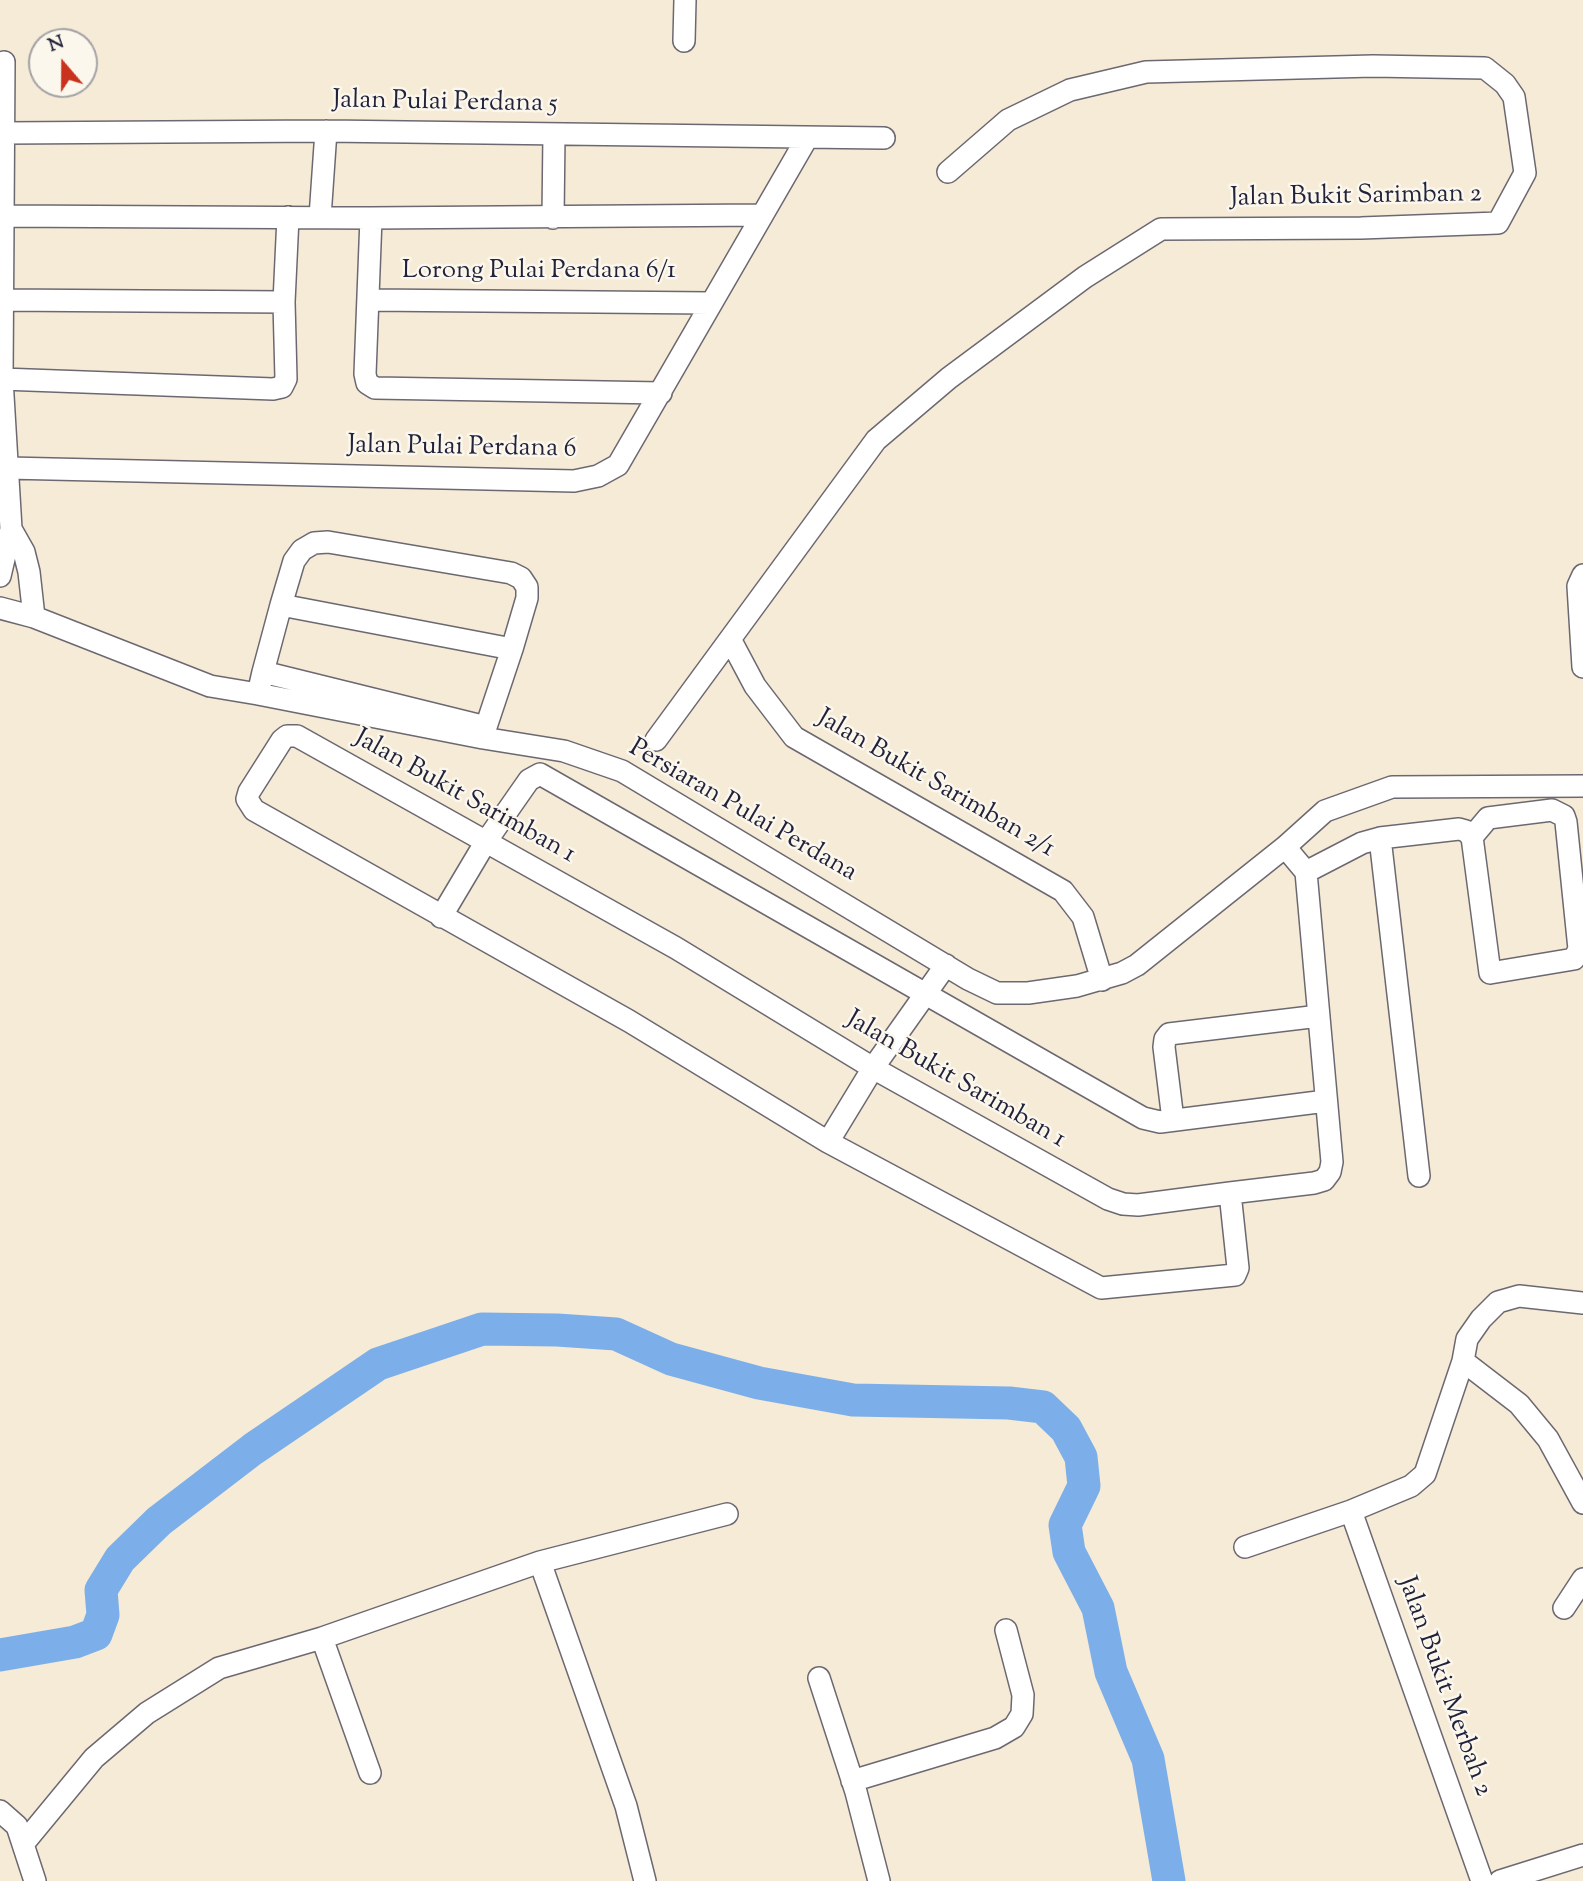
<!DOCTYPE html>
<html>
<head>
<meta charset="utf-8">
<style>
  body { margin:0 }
  #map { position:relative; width:1583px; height:1881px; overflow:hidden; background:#f6ebd6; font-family:"Sorts Mill Goudy",serif }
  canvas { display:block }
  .north { position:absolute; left:28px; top:28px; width:70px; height:70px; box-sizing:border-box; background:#fbf7ec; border:2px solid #a4a2a5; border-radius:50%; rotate:340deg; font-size:19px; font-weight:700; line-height:28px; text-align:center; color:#22223b }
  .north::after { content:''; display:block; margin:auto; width:24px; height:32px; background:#c8321e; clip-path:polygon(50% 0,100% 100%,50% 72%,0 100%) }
</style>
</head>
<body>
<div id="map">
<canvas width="1583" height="1881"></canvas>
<div class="north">N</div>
</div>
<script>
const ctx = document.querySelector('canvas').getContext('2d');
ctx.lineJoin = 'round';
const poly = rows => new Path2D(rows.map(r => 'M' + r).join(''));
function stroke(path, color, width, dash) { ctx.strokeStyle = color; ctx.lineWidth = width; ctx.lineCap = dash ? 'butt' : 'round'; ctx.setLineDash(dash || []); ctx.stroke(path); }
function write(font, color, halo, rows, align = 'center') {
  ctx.font = font + ' "Sorts Mill Goudy",serif'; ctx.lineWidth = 5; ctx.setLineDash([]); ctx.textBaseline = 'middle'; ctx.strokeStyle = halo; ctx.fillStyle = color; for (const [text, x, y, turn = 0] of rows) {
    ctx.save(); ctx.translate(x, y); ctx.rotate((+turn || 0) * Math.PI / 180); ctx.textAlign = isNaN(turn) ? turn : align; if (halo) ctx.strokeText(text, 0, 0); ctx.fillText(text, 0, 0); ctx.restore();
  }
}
const river = poly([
  [0,1655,75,1642,96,1634,103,1615,101,1590,120,1559,159,1521,253,1449,378,1364,482,1329,557,1330,616,1334,671,1359,759,1383,853,1400,1009,1403,1043,1407,1066,1429,1081,1457,1084,1486,1065,1525,1069,1552,1098,1608,1111,1672,1148,1759,1169,1881]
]);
const minor = poly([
  [684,41,685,0],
  [4,133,326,131,884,138],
  [3,216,371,218,762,215],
  [320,217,326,131],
  [371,218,365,374,367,383,375,388,661,393],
  [553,218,554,134],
  [2,300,284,302],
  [369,300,710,303],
  [2,379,273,389,282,387,286,379,284,302,288,217],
  [8,468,574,481,598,476,618,465,807,138],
  [11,529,24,552,29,572,34,617],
  [1583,575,1578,586,1583,667],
  [0,576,11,529,2,379,4,62],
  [281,605,512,649],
  [0,608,34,617,210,686,258,694,483,738,564,751,622,771,968,979,997,993,1028,993,1077,986,1122,973,1137,965,1285,847,1325,811,1392,787,1583,786],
  [730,639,755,686,794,737,1063,891,1083,917,1102,980],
  [258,694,263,672,281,605,294,561,302,550,314,543,328,542,511,573,521,578,527,587,527,598,512,649,486,727,263,672],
  [656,740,876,440,949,378,1085,277,1161,229,1361,228,1498,223,1525,173,1514,97,1505,84,1485,68,1373,66,1146,72,1070,90,1008,120,948,172],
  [1380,838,1419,1176],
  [1306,872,1362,843,1380,838,1459,829,1466,831,1472,837,1490,973,1574,959,1579,949,1566,822,1564,816,1552,810,1488,818,1472,837],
  [441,917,485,843,529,780,540,774,1143,1118,1160,1122,1326,1101],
  [1173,1120,1164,1047,1165,1039,1169,1034,1319,1016],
  [828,1142,873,1068,946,965],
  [1230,1193,1238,1268,1235,1275,1101,1288,828,1142,629,1021,254,810,247,799,249,792,282,740,287,736,297,736,676,948,873,1068,1108,1199,1123,1204,1138,1205,1230,1193,1314,1183,1324,1180,1330,1172,1332,1162,1306,872,1285,847],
  [1463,1361,1519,1404,1548,1439,1583,1503],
  [1351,1511,1482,1881],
  [1245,1547,1351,1511,1411,1486,1425,1474,1463,1361,1467,1339,1481,1319,1498,1302,1519,1296,1583,1303],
  [540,1562,626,1806,645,1881],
  [1564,1608,1583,1579],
  [322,1638,370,1773],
  [819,1678,856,1792,879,1881],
  [852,1781,995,1738,1014,1727,1022,1714,1023,1695,1006,1630],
  [0,1811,17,1826,35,1881],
  [23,1844,94,1758,147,1713,219,1668,322,1638,540,1562,727,1514],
  [1500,1881,1583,1855]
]);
const streetNames = [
  ["Jalan Pulai Perdana 5",445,104,1],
  ["Jalan Bukit Sarimban 2",1356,198,-1],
  ["Lorong Pulai Perdana 6/1",539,273],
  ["Jalan Pulai Perdana 6",462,449,1],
  ["Jalan Bukit Sarimban 2/1",935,785,30],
  ["Jalan Bukit Sarimban 1",464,798,29],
  ["Persiaran Pulai Perdana",742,812,30],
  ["Jalan Bukit Sarimban 1",955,1081,30],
  ["Jalan Bukit Merbah 2",1443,1687,70]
];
stroke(river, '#7cafe9', 33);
stroke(minor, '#6c6871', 24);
stroke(minor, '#fff', 21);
write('26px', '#22223b', '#fbf7ec', streetNames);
</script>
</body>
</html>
